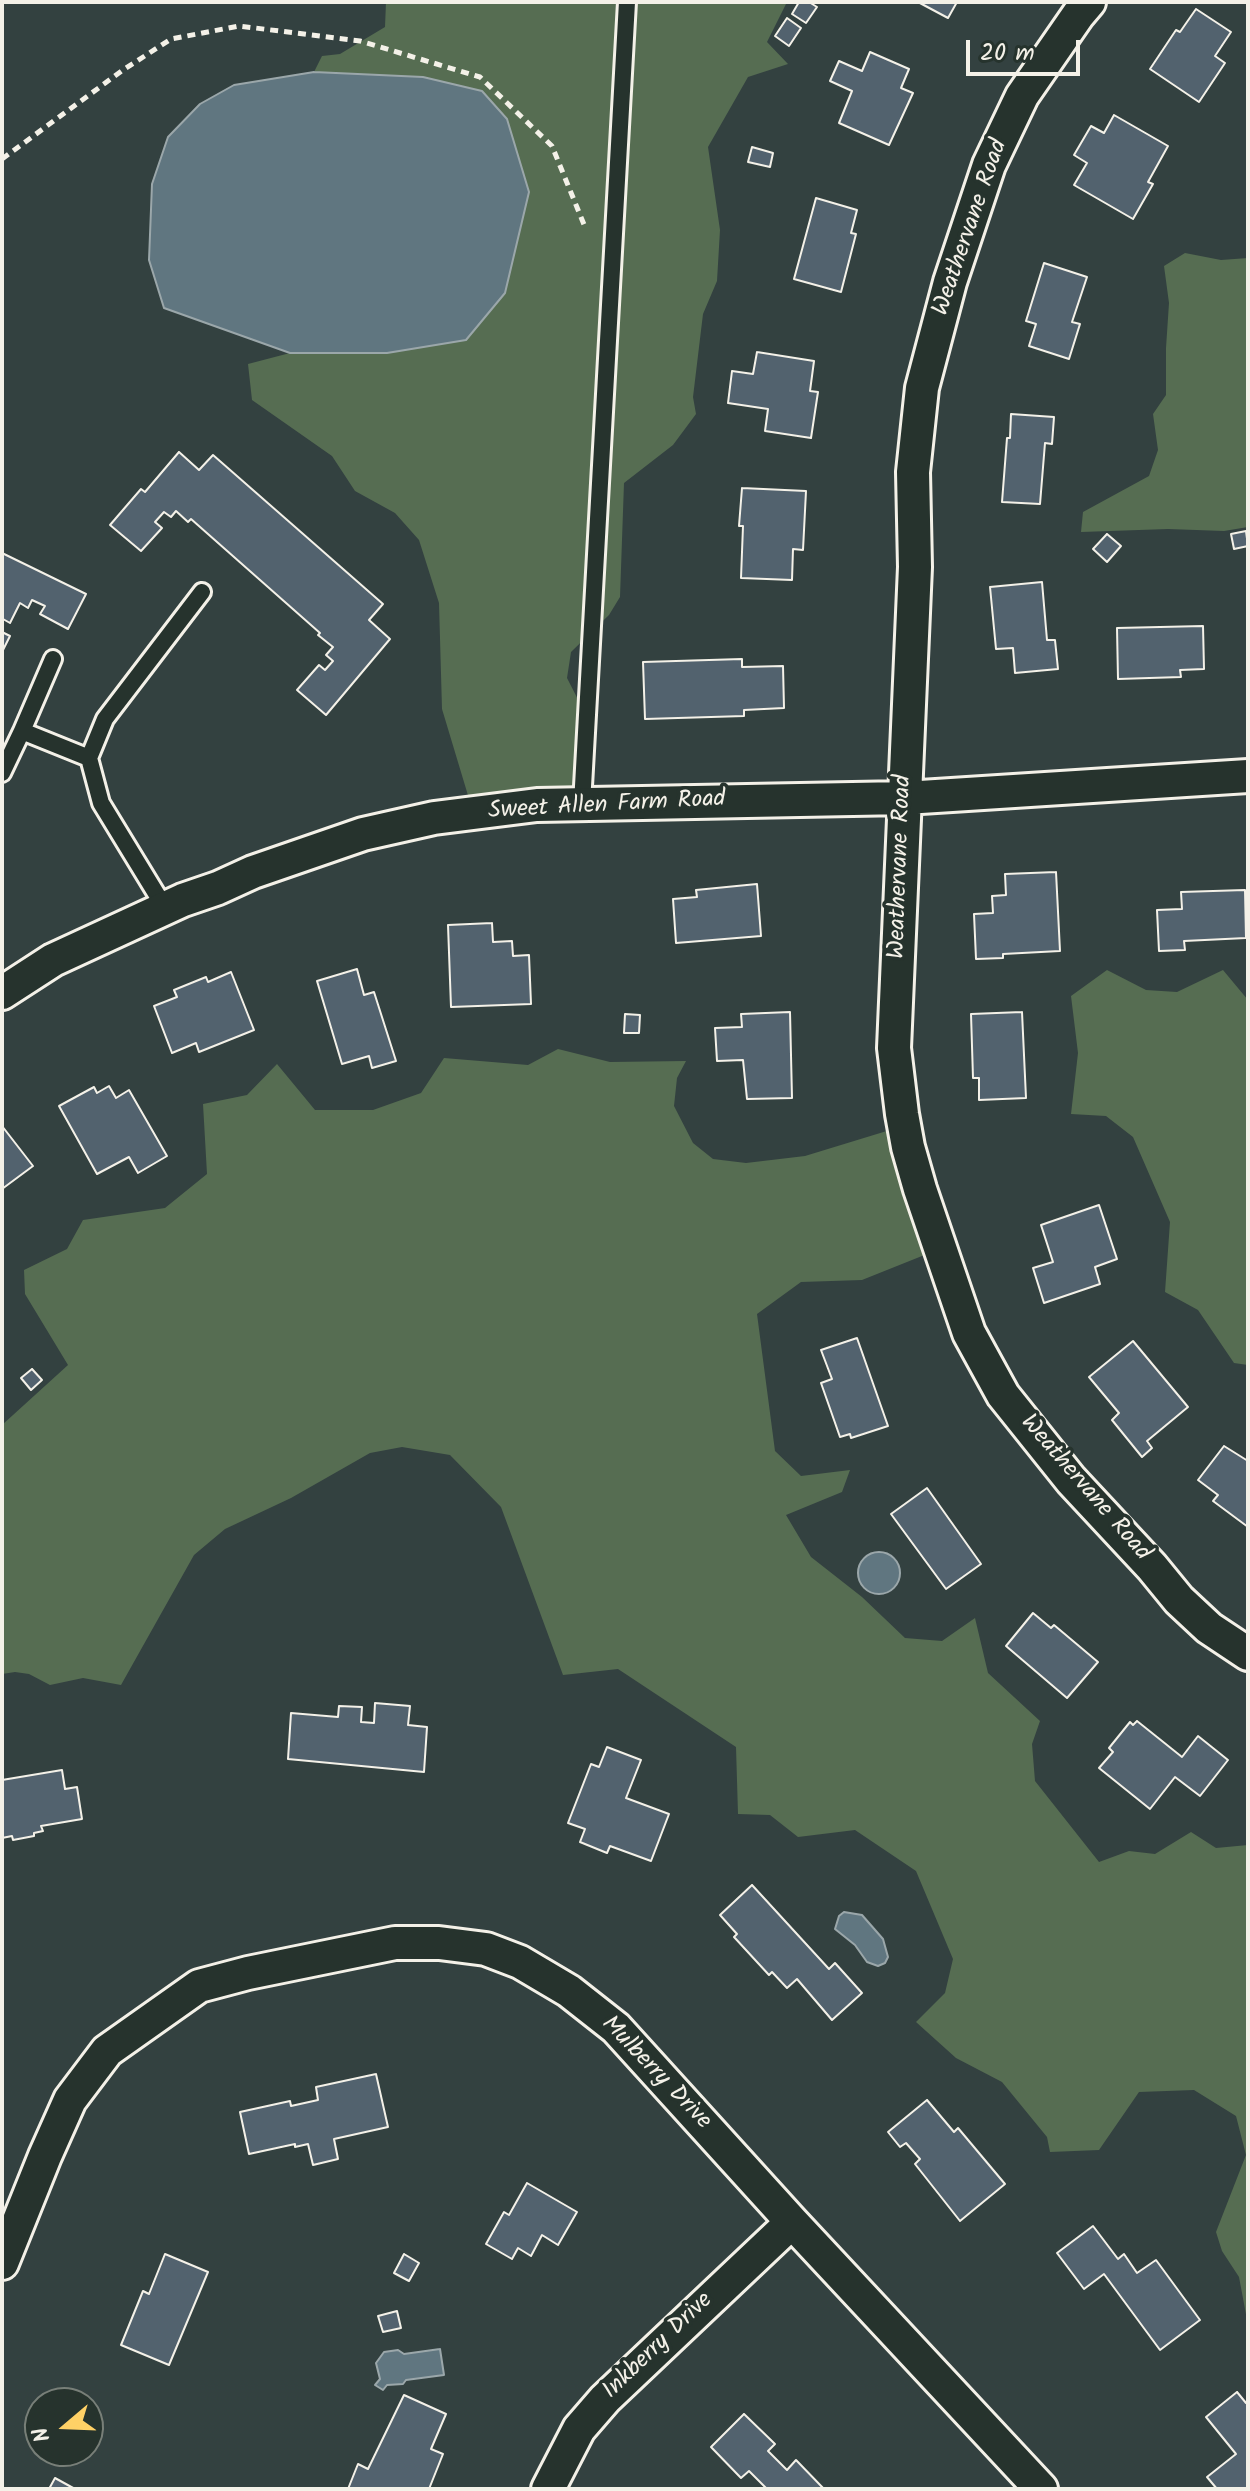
<!DOCTYPE html>
<html>
<head>
<meta charset="utf-8">
<style>
  body { margin:0 }
  #map { position:relative; width:1250px; height:2491px; overflow:hidden; background:#334140; font-family:Kalam,sans-serif }
  canvas { display:block }
  .frame { position:absolute; inset:0; border:4px solid #f4f1e8; pointer-events:none }
  .north { position:absolute; left:24px; top:2387px; width:80px; height:80px; box-sizing:border-box; background:#26332d; border:2px solid #787f78; border-radius:50%; rotate:251deg; font-size:22px; font-weight:700; line-height:32px; text-align:center; color:#f4f1e8 }
  .north::after { content:''; display:block; margin:auto; width:28px; height:36px; background:#ffd166; clip-path:polygon(50% 0,100% 100%,50% 72%,0 100%) }
  .scale { position:absolute; left:966px; top:40px; width:114px; height:36px; box-sizing:border-box; border:4px solid #f4f1e8; border-top:0; padding-left:10px; font-size:24px; line-height:28px; white-space:nowrap; color:#f4f1e8; -webkit-text-stroke:6px #26332d; paint-order:stroke }
</style>
</head>
<body>
<div id="map">
<canvas width="1250" height="2491"></canvas>
<div class="frame"></div>
<div class="north">N</div>
<div class="scale">20 m</div>
</div>
<script>
const ctx = document.querySelector('canvas').getContext('2d');
ctx.lineJoin = 'round';
function paint(path, color) { ctx.fillStyle = color; ctx.fill(path, 'evenodd'); }
const poly = rows => new Path2D(rows.map(r => 'M' + r).join(''));
function stroke(path, color, width, dash) { ctx.strokeStyle = color; ctx.lineWidth = width; ctx.lineCap = dash ? 'butt' : 'round'; ctx.setLineDash(dash || []); ctx.stroke(path); }
function write(font, color, halo, rows, align = 'center') {
  ctx.font = font + ' Kalam,sans-serif'; ctx.lineWidth = 7; ctx.setLineDash([]); ctx.textBaseline = 'middle'; ctx.strokeStyle = halo; ctx.fillStyle = color; for (const [text, x, y, turn = 0] of rows) {
    ctx.save(); ctx.translate(x, y); ctx.rotate((+turn || 0) * Math.PI / 180); ctx.textAlign = isNaN(turn) ? turn : align; if (halo) ctx.strokeText(text, 0, 0); ctx.fillText(text, 0, 0); ctx.restore();
  }
}
const green = poly([
  [386,2,787,2,767,42,788,64,748,77,708,147,720,230,717,281,703,314,693,397,696,414,673,445,624,483,620,597,609,615,571,652,567,678,589,721,587,804,473,812,442,709,439,603,419,540,395,513,355,491,332,456,252,400,248,364,290,353,387,353,529,192,507,119,481,91,423,77,314,72,322,56,340,54,385,27],
  [1185,253,1221,260,1248,258,1248,527,1224,531,1168,529,1081,532,1083,512,1149,476,1158,450,1153,414,1166,395,1166,348,1169,303,1164,266],
  [1107,970,1146,990,1177,992,1223,970,1248,1000,1248,1365,1234,1363,1198,1310,1165,1292,1170,1222,1133,1137,1106,1116,1071,1114,1078,1053,1071,996],
  [558,1049,610,1062,686,1061,677,1078,674,1106,693,1143,713,1159,746,1163,805,1156,890,1130,932,1252,862,1280,801,1282,757,1314,775,1451,801,1476,850,1470,842,1492,786,1515,811,1557,862,1597,905,1638,942,1641,975,1618,988,1673,1040,1721,1032,1744,1035,1781,1099,1862,1129,1851,1155,1854,1191,1832,1216,1848,1248,1845,1248,2325,1239,2277,1222,2251,1216,2232,1246,2155,1236,2116,1194,2090,1139,2092,1099,2150,1050,2152,1047,2137,1002,2082,956,2058,916,2022,945,1993,953,1959,916,1871,855,1830,798,1837,770,1815,738,1814,736,1747,618,1669,563,1675,501,1507,450,1455,402,1447,370,1453,291,1498,225,1529,194,1555,121,1685,83,1678,50,1685,29,1674,15,1672,2,1674,2,1425,68,1365,25,1294,24,1270,67,1249,83,1220,165,1208,207,1174,203,1104,247,1095,277,1064,315,1110,373,1110,421,1093,444,1058,528,1065]
]);
const water = poly([
  [314,72,423,77,482,91,507,119,529,192,505,293,466,340,387,353,290,353,164,308,149,260,152,184,168,137,200,104,234,85,314,72],
  '858 1573a21 21 0 1 1 42 0a21 21 0 1 1-42 0Z',
  [844,1912,862,1915,883,1939,888,1957,885,1963,878,1966,867,1962,855,1945,835,1929,839,1916,844,1912],
  [440,2349,444,2375,406,2380,403,2384,387,2385,383,2390,375,2385,380,2379,376,2363,384,2352,398,2350,404,2354,440,2349]
]);
const building = poly([
  [799,2,809,2,817,7,806,23,792,14,799,2],
  [918,2,957,2,948,18,918,2],
  [1196,9,1231,32,1215,56,1225,63,1199,102,1150,69,1176,30,1180,32,1196,9],
  [787,18,801,28,789,46,775,36,787,18],
  [870,52,909,69,901,88,913,93,889,145,839,123,852,91,830,81,839,61,862,71,870,52],
  [1114,115,1168,146,1148,182,1153,184,1133,219,1074,185,1087,163,1074,155,1091,126,1104,133,1114,115],
  [752,147,773,153,770,167,748,162,752,147],
  [816,198,857,210,851,233,856,234,841,292,794,279,816,198],
  [1044,263,1087,277,1072,322,1080,324,1069,359,1029,346,1036,324,1026,321,1044,263],
  [757,352,814,361,810,391,818,392,811,438,765,431,768,409,728,403,732,371,753,374,757,352],
  [1011,414,1054,417,1052,444,1045,443,1040,504,1002,502,1007,438,1010,438,1011,414],
  [179,452,199,470,213,455,383,604,369,620,390,639,326,715,297,690,319,665,325,670,333,661,326,655,333,647,318,635,320,633,191,519,188,522,176,511,171,517,164,512,155,522,162,528,141,551,110,525,141,489,145,492,179,452],
  [742,488,806,491,803,550,793,549,792,580,741,578,743,526,739,526,742,488],
  [1246,531,1248,546,1234,549,1231,534,1246,531],
  [1107,534,1121,546,1107,562,1093,549,1107,534],
  [2,553,86,594,68,629,40,614,45,606,32,600,28,608,20,603,10,623,3,619,2,622,2,553],
  [1042,582,1047,640,1055,640,1058,669,1015,673,1013,648,996,649,990,587,1042,582],
  [1203,626,1204,669,1180,670,1181,677,1118,679,1117,628,1203,626],
  [2,632,10,636,2,652,2,632],
  [742,659,742,667,783,666,784,708,744,710,744,716,645,719,643,662,742,659],
  [1056,872,1060,951,1003,954,1003,958,976,959,974,914,993,913,992,896,1006,895,1005,874,1056,872],
  [757,884,761,936,676,943,673,899,697,897,696,890,757,884],
  [1245,890,1246,938,1184,941,1185,950,1159,951,1157,910,1182,909,1181,892,1245,890],
  [492,923,493,942,512,941,513,956,529,955,531,1004,451,1007,448,925,492,923],
  [357,969,364,995,374,992,396,1061,372,1068,369,1056,342,1064,317,981,357,969],
  [231,972,254,1030,199,1052,196,1043,172,1053,154,1006,177,997,174,990,206,977,208,982,231,972],
  [790,1012,792,1098,747,1099,743,1060,717,1061,715,1028,742,1027,741,1014,790,1012],
  [1022,1012,1026,1098,979,1100,979,1078,973,1078,971,1014,1022,1012],
  [625,1014,640,1015,639,1033,624,1033,625,1014],
  [109,1086,116,1098,129,1090,167,1156,138,1173,129,1157,97,1174,59,1106,94,1087,97,1093,109,1086],
  [2,1126,33,1166,2,1189,2,1126],
  [1099,1205,1117,1259,1095,1267,1100,1284,1044,1303,1033,1268,1053,1262,1041,1225,1099,1205],
  [857,1338,888,1426,851,1438,850,1434,840,1437,821,1383,832,1379,821,1350,857,1338],
  [1133,1341,1188,1407,1147,1441,1152,1448,1142,1457,1112,1420,1119,1413,1089,1377,1133,1341],
  [32,1369,42,1380,31,1390,21,1378,32,1369],
  [1224,1446,1248,1461,1248,1527,1213,1501,1218,1495,1198,1480,1224,1446],
  [927,1488,981,1564,946,1589,891,1514,927,1488],
  [1033,1613,1051,1628,1054,1625,1098,1662,1067,1698,1006,1646,1033,1613],
  [375,1703,410,1706,408,1725,427,1727,424,1772,288,1759,291,1713,338,1717,339,1706,362,1707,361,1722,374,1723,375,1703],
  [1137,1721,1182,1757,1198,1736,1228,1760,1200,1796,1175,1777,1150,1809,1099,1768,1113,1752,1109,1748,1130,1722,1133,1725,1137,1721],
  [607,1747,641,1760,626,1798,669,1814,651,1861,610,1846,607,1853,580,1842,585,1829,568,1823,591,1764,599,1767,607,1747],
  [62,1770,65,1789,77,1787,82,1819,41,1826,43,1831,34,1833,34,1836,13,1840,12,1836,2,1838,2,1780,62,1770],
  [752,1885,829,1969,835,1963,862,1993,832,2020,797,1979,787,1988,772,1972,769,1975,734,1937,737,1934,720,1915,752,1885],
  [376,2074,388,2127,334,2139,338,2159,313,2165,308,2144,295,2147,295,2144,249,2154,240,2112,290,2101,291,2106,318,2100,316,2087,376,2074],
  [927,2100,954,2132,958,2128,1005,2184,960,2221,915,2164,920,2159,906,2143,900,2147,888,2132,927,2100],
  [527,2183,577,2212,558,2245,542,2235,531,2256,518,2248,512,2259,486,2244,504,2212,509,2215,527,2183],
  [1093,2226,1118,2259,1124,2254,1137,2273,1156,2260,1200,2320,1160,2350,1104,2274,1084,2289,1057,2253,1093,2226],
  [165,2254,208,2272,169,2365,121,2345,143,2291,149,2294,165,2254],
  [404,2254,419,2263,409,2281,394,2273,404,2254],
  [397,2311,401,2328,383,2332,378,2316,397,2311],
  [1237,2392,1246,2403,1248,2401,1248,2489,1217,2489,1207,2477,1236,2454,1206,2417,1237,2392],
  [404,2395,446,2414,431,2449,443,2454,429,2489,348,2489,358,2464,368,2469,404,2395],
  [744,2414,775,2444,768,2451,787,2470,796,2460,824,2489,767,2489,749,2471,741,2478,711,2447,744,2414],
  [55,2478,75,2489,49,2489,55,2478]
]);
const path = poly([
  [2,159,123,70,171,39,239,26,360,41,480,77,552,146,585,227]
]);
const lane = poly([
  [22,731,53,659],
  [2,773,22,731,89,758],
  [582,804,627,2],
  [165,908,101,803,89,758,105,719,202,592]
]);
const street = poly([
  [1089,2,1078,15,1022,96,989,165,950,282,922,388,913,472,915,567,894,1048,902,1114,908,1147,920,1189,969,1333,1003,1395,1071,1480,1152,1567,1179,1600,1209,1628,1248,1654],
  [2,993,53,960,183,900,218,888,253,872,363,834,434,818,537,805,905,798,1248,776],
  [2,2263,45,2156,70,2100,107,2051,199,1986,248,1973,395,1943,439,1943,486,1949,520,1962,569,1991,616,2028,792,2222,1041,2489],
  [548,2489,579,2429,605,2399,792,2222]
]);
const streetNames = [
  ["Weathervane Road",972,228,-71],
  ["Sweet Allen Farm Road",607,807,-3],
  ["Weathervane Road",902,867,-88],
  ["Weathervane Road",1084,1489,49],
  ["Mulberry Drive",655,2074,46],
  ["Inkberry Drive",659,2347,-44]
];
paint(green, '#566d52');
paint(water, '#607680');
stroke(water, '#9ba7aa', 2);
paint(building, '#52626e');
stroke(building, '#f4f1e8', 2);
stroke(lane, '#f4f1e8', 22);
stroke(street, '#f4f1e8', 38);
stroke(path, '#f4f1e8', 5, [8, 6]);
stroke(lane, '#26332d', 16);
stroke(street, '#26332d', 32);
write('24px', '#f4f1e8', '#26332d', streetNames);
</script>
</body>
</html>
